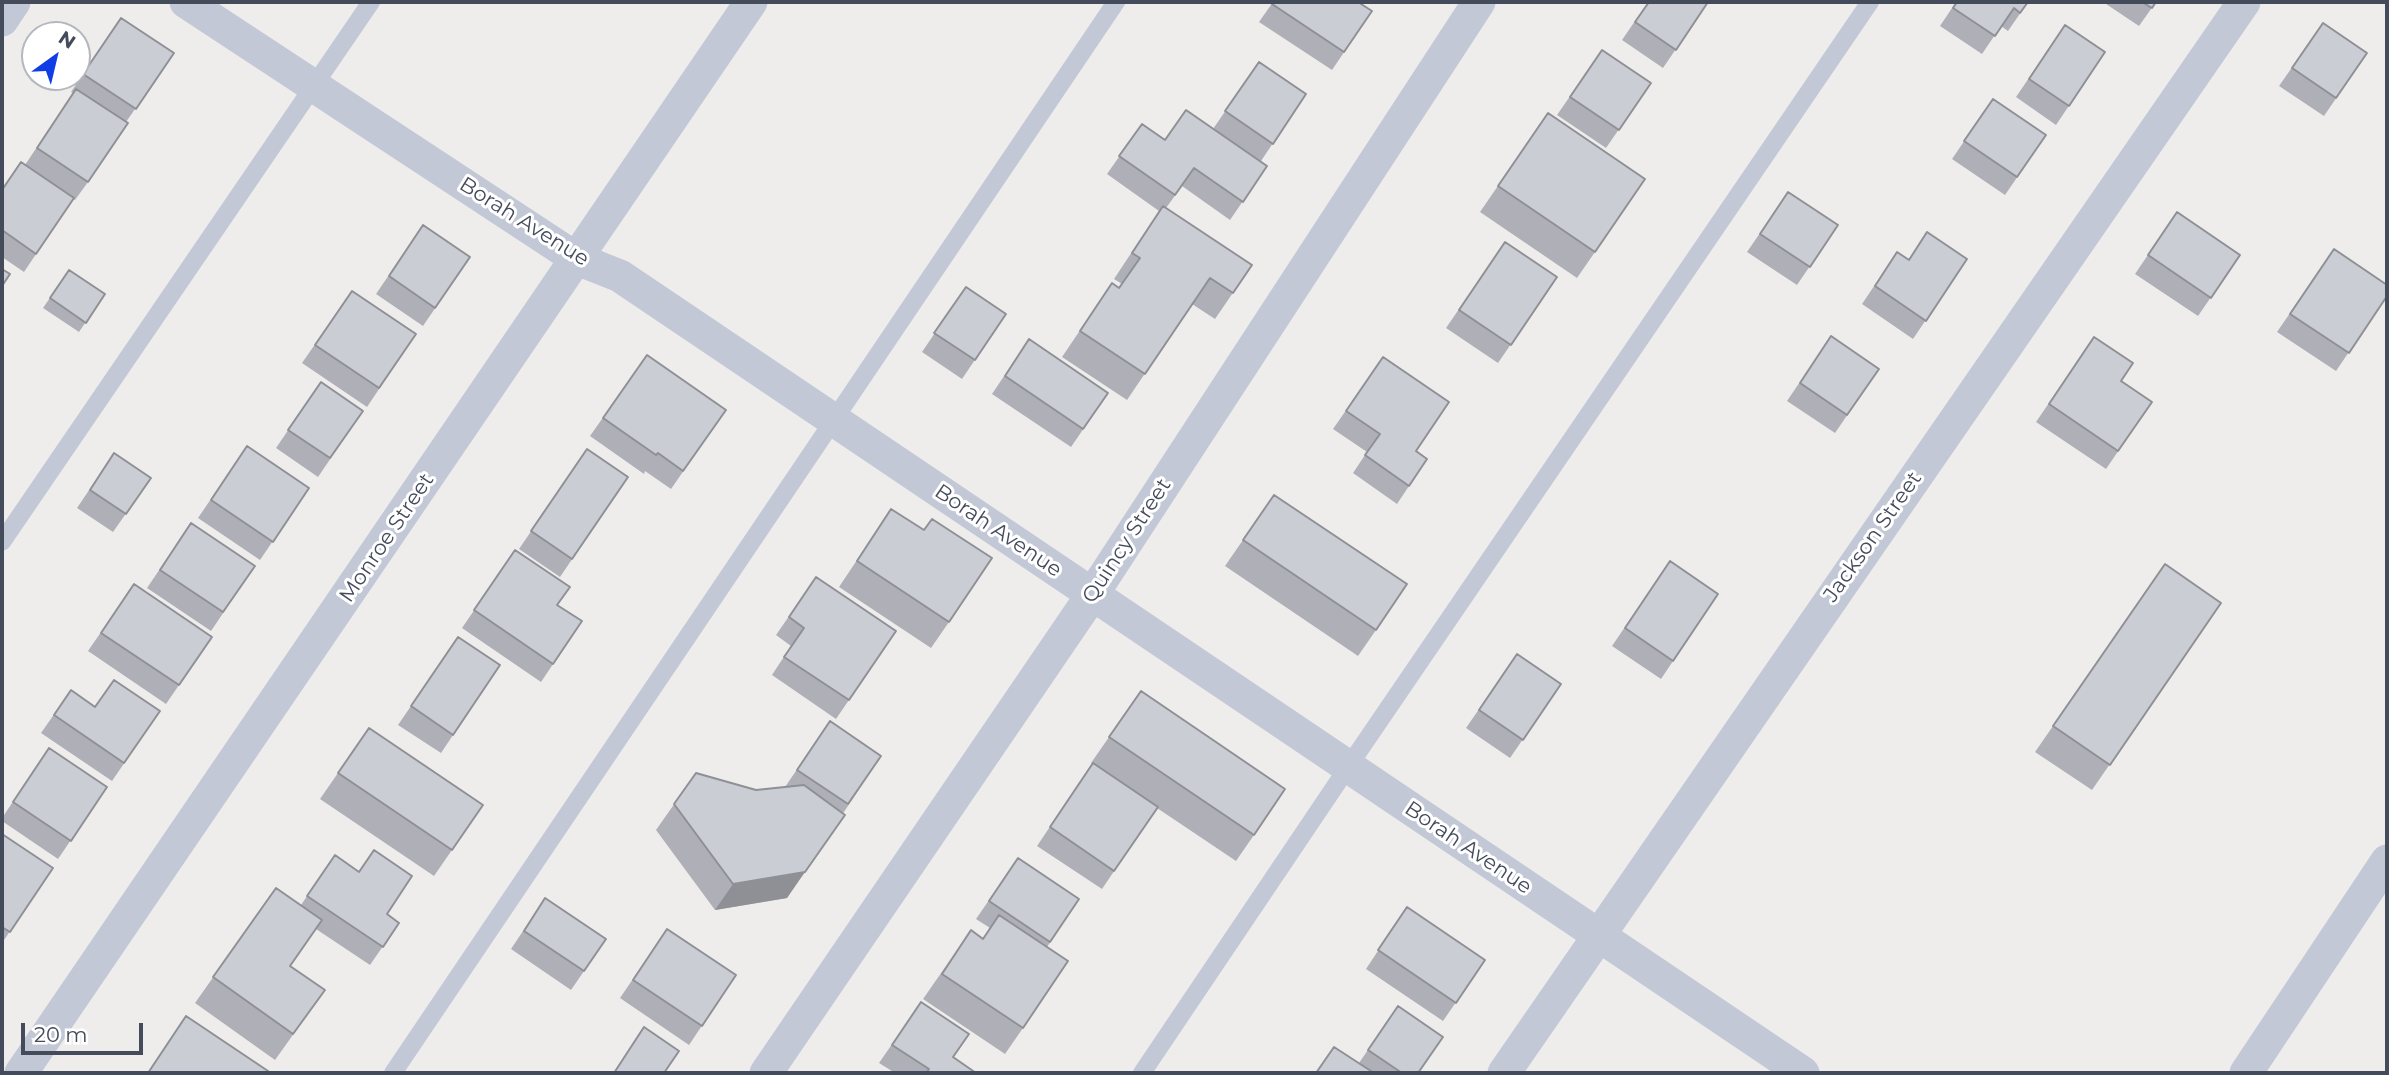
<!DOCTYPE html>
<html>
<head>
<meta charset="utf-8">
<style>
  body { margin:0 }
  #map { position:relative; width:2389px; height:1075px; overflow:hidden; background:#efedec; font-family:Montserrat,sans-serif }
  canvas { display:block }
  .frame { position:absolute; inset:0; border:4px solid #444b5b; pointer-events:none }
  .north { position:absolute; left:21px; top:21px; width:70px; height:70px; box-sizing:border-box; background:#fff; border:2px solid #b4b7bd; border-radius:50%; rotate:34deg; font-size:19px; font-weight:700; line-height:28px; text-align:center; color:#444b5b }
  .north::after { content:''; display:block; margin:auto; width:24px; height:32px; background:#103de6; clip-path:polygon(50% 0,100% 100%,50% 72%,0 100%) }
  .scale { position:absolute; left:21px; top:1023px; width:122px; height:32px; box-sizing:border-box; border:4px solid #444b5b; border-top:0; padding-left:9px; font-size:21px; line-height:24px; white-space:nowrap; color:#444b5b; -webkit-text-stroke:5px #fff; paint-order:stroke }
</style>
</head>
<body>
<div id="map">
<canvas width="2389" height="1075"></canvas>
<div class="frame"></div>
<div class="north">N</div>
<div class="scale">20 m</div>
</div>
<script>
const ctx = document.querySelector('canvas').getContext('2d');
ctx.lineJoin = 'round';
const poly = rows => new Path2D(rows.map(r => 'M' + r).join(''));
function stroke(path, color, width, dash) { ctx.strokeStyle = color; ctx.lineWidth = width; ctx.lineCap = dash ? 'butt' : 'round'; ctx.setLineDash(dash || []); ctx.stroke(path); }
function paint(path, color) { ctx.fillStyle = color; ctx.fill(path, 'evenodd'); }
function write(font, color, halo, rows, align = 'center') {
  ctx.font = font + ' Montserrat,sans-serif'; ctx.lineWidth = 6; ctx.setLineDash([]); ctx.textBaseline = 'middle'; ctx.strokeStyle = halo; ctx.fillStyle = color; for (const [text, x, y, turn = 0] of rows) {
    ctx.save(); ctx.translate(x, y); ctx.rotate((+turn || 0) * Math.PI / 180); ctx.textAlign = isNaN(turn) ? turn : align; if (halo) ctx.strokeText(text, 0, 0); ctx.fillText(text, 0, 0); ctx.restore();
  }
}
const service = poly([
  [2,542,371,2],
  [393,1073,1116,2],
  [1142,1073,1348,767,1870,2]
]);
const minor = poly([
  [186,2,577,259,620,276,1803,1073],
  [2,20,14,2],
  [21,1073,751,2],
  [766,1073,1092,595,1479,2],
  [1504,1073,2244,2],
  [2246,1073,2387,861]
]);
const wall = poly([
  [1273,2,1372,11,1332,70,1259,22],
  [1648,2,1708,2,1663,68,1622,40],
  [1956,2,2028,2,2008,31,2001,26,1982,54,1940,26],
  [2103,2,2156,2,2139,26],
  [121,18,174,53,126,122,88,182,75,200,73,199,24,272,2,257,2,190,25,165,73,93,71,92],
  [2323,23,2367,53,2324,116,2279,86],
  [2065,25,2105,52,2056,125,2016,97],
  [1602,50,1651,83,1606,148,1557,115],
  [1259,62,1306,94,1261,161,1267,166,1230,220,1182,186,1166,208,1252,265,1215,319,1192,304,1127,400,1062,357,1112,283,1119,288,1122,284,1114,279,1159,211,1107,174,1142,124,1165,140,1213,129],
  [1993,99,2046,135,2005,195,1952,159],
  [1548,113,1595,252,1577,278,1480,212],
  [1788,192,1838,225,1797,285,1747,252],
  [2177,212,2240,255,2198,316,2135,274],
  [423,225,470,257,423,326,376,294],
  [1505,242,1557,277,1498,363,1446,328],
  [2334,249,2387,296,2336,371,2277,332],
  [1897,252,1908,260,1967,259,1913,339,1862,304],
  [69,270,105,294,79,332,43,308],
  [966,287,1006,314,962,379,922,352],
  [352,291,416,334,367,407,302,363],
  [1831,336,1879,369,1835,433,1787,401],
  [2094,337,2121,381,2152,402,2106,469,2036,422],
  [1029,339,1108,393,1071,447,992,394],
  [647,355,726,410,671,489,645,471,644,474,590,436],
  [1383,357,1416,451,1427,459,1397,504,1353,473,1367,452,1333,429],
  [321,382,363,411,318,477,276,448],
  [247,446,309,488,260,560,198,518],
  [587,449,628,477,560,577,519,549],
  [114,453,151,478,113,532,77,508],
  [1274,495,1376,630,1358,656,1225,566],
  [891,509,949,622,931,648,839,587],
  [191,523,255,566,211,631,147,588],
  [515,550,557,605,582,621,541,682,462,628],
  [1670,561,1718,594,1661,679,1612,646],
  [2165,564,2221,603,2092,790,2035,752],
  [816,577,896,631,836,719,772,675,791,646,776,635],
  [134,584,212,637,166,704,88,651],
  [458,637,500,665,441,753,398,725],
  [1517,654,1561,684,1510,758,1466,728],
  [71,690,95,706,160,711,112,781,41,733],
  [1141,691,1254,835,1236,861,1157,808,1102,889,1037,846,1092,764,1091,763],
  [830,721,881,756,787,898,715,910,656,830,696,773,756,790,785,787],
  [369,728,452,850,434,876,320,799],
  [49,748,107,787,58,859,2,821,2,818],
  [2,834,53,868,2,943],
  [335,855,387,914,399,923,370,965,316,929,290,966,325,990,275,1060,195,1003,276,888,301,905],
  [1018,858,1079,899,1047,947,1023,1028,1005,1054,923,999,971,930,983,938,990,928,976,919],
  [545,898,606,939,571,990,511,949],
  [1407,907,1485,960,1443,1021,1366,969],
  [667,929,736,975,689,1045,620,998],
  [921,1002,953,1057,976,1073,895,1073,879,1063],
  [1398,1006,1418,1073,1316,1073,1359,1063]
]);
const shadedWall = poly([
  [805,872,787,898,715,910,733,884]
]);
const building = poly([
  [1273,2,1358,2,1372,11,1344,52,1272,4,1273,2],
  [1649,2,1708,2,1676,50,1635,22,1649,2],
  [1957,2,2028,2,2020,13,2014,8,1995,36,1953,8,1957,2],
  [2142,2,2156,2,2152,8,2142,2],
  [121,18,174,53,136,109,83,74,121,18],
  [2323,23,2367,53,2336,98,2292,68,2323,23],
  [2065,25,2105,52,2069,106,2029,79,2065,25],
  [1602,50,1651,83,1619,130,1570,97,1602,50],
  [1259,62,1306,94,1273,144,1225,111,1259,62],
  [76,89,128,123,88,182,37,148,76,89],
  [1993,99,2046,135,2017,177,1964,141,1993,99],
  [1186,110,1267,166,1243,202,1194,168,1175,195,1119,156,1142,124,1165,140,1186,110],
  [1548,113,1645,179,1595,252,1498,186,1548,113],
  [21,162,74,198,36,254,2,230,2,190,21,162],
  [1788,192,1838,225,1810,267,1760,234,1788,192],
  [1163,206,1252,265,1233,293,1210,278,1145,374,1080,331,1112,283,1119,288,1140,258,1132,253,1163,206],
  [2177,212,2240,255,2211,298,2148,255,2177,212],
  [423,225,470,257,435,308,389,276,423,225],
  [1927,232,1967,259,1926,321,1875,286,1897,252,1909,260,1927,232],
  [1505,242,1557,277,1511,345,1459,310,1505,242],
  [2334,249,2387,285,2387,296,2349,353,2290,314,2334,249],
  [2,269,10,274,2,286,2,269],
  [69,270,105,294,86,323,50,298,69,270],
  [966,287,1006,314,975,360,934,333,966,287],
  [352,291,416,334,379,388,315,345,352,291],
  [1831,336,1879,369,1847,415,1800,383,1831,336],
  [2094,337,2133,363,2121,381,2152,402,2118,451,2049,404,2094,337],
  [1029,339,1108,393,1083,429,1005,376,1029,339],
  [647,355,726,410,683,471,658,453,656,455,603,418,647,355],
  [1383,357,1449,402,1416,451,1427,459,1409,486,1365,455,1380,434,1346,411,1383,357],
  [321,382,363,411,330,458,288,430,321,382],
  [247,446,309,488,273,542,211,500,247,446],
  [587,449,628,477,572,559,531,531,587,449],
  [114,453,151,478,126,514,90,490,114,453],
  [1274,495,1407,584,1376,630,1243,540,1274,495],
  [891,509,924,530,932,519,992,558,949,622,857,561,891,509],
  [191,523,255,566,223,612,160,570,191,523],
  [515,550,570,587,557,605,582,621,553,664,474,610,515,550],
  [1670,561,1718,594,1673,661,1625,628,1670,561],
  [2165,564,2221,603,2110,765,2053,726,2165,564],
  [816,577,896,631,849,700,784,657,804,628,789,617,816,577],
  [134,584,212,637,179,685,101,633,134,584],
  [458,637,500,665,453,735,411,706,458,637],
  [1517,654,1561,684,1523,740,1479,710,1517,654],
  [114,680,160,711,124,763,54,715,71,690,95,707,114,680],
  [1141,691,1285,789,1254,835,1109,737,1141,691],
  [830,721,881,756,848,804,797,770,830,721],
  [369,728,483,805,452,850,338,773,369,728],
  [49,748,107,787,71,841,13,802,49,748],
  [1093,763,1158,807,1114,871,1050,827,1093,763],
  [696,773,756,790,804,785,845,815,805,872,733,884,674,804,696,773],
  [2,834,53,868,10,932,2,927,2,834],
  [374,850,412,876,387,914,399,923,383,947,307,896,335,855,359,872,374,850],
  [1018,858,1079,899,1050,942,989,901,1018,858],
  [276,888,322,920,290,966,325,990,293,1034,213,977,276,888],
  [545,898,606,939,584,971,524,931,545,898],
  [1407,907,1485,960,1456,1003,1378,950,1407,907],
  [999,915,1068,961,1023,1028,942,974,971,930,983,939,999,915],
  [667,929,736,975,702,1026,633,980,667,929],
  [921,1002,969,1034,953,1057,976,1073,926,1073,929,1069,892,1045,921,1002],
  [1398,1006,1443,1037,1418,1073,1402,1073,1368,1050,1398,1006],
  [186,1016,271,1073,148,1073,186,1016],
  [644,1027,679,1051,664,1073,614,1073,644,1027],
  [1334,1047,1374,1073,1316,1073,1334,1047]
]);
const streetNames = [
  ["Borah Avenue",524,222,32],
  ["Borah Avenue",998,531,34],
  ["Jackson Street",1873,537,-55],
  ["Monroe Street",387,538,-56],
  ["Quincy Street",1127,541,-57],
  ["Borah Avenue",1468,848,34]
];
stroke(service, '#c2c8d5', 18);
stroke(minor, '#c2c8d5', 33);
paint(wall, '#afb0b7');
paint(shadedWall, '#8e9095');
paint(building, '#cbcdd5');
stroke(building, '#8e9095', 2);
write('21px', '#444b5b', '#fff', streetNames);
</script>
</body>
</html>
